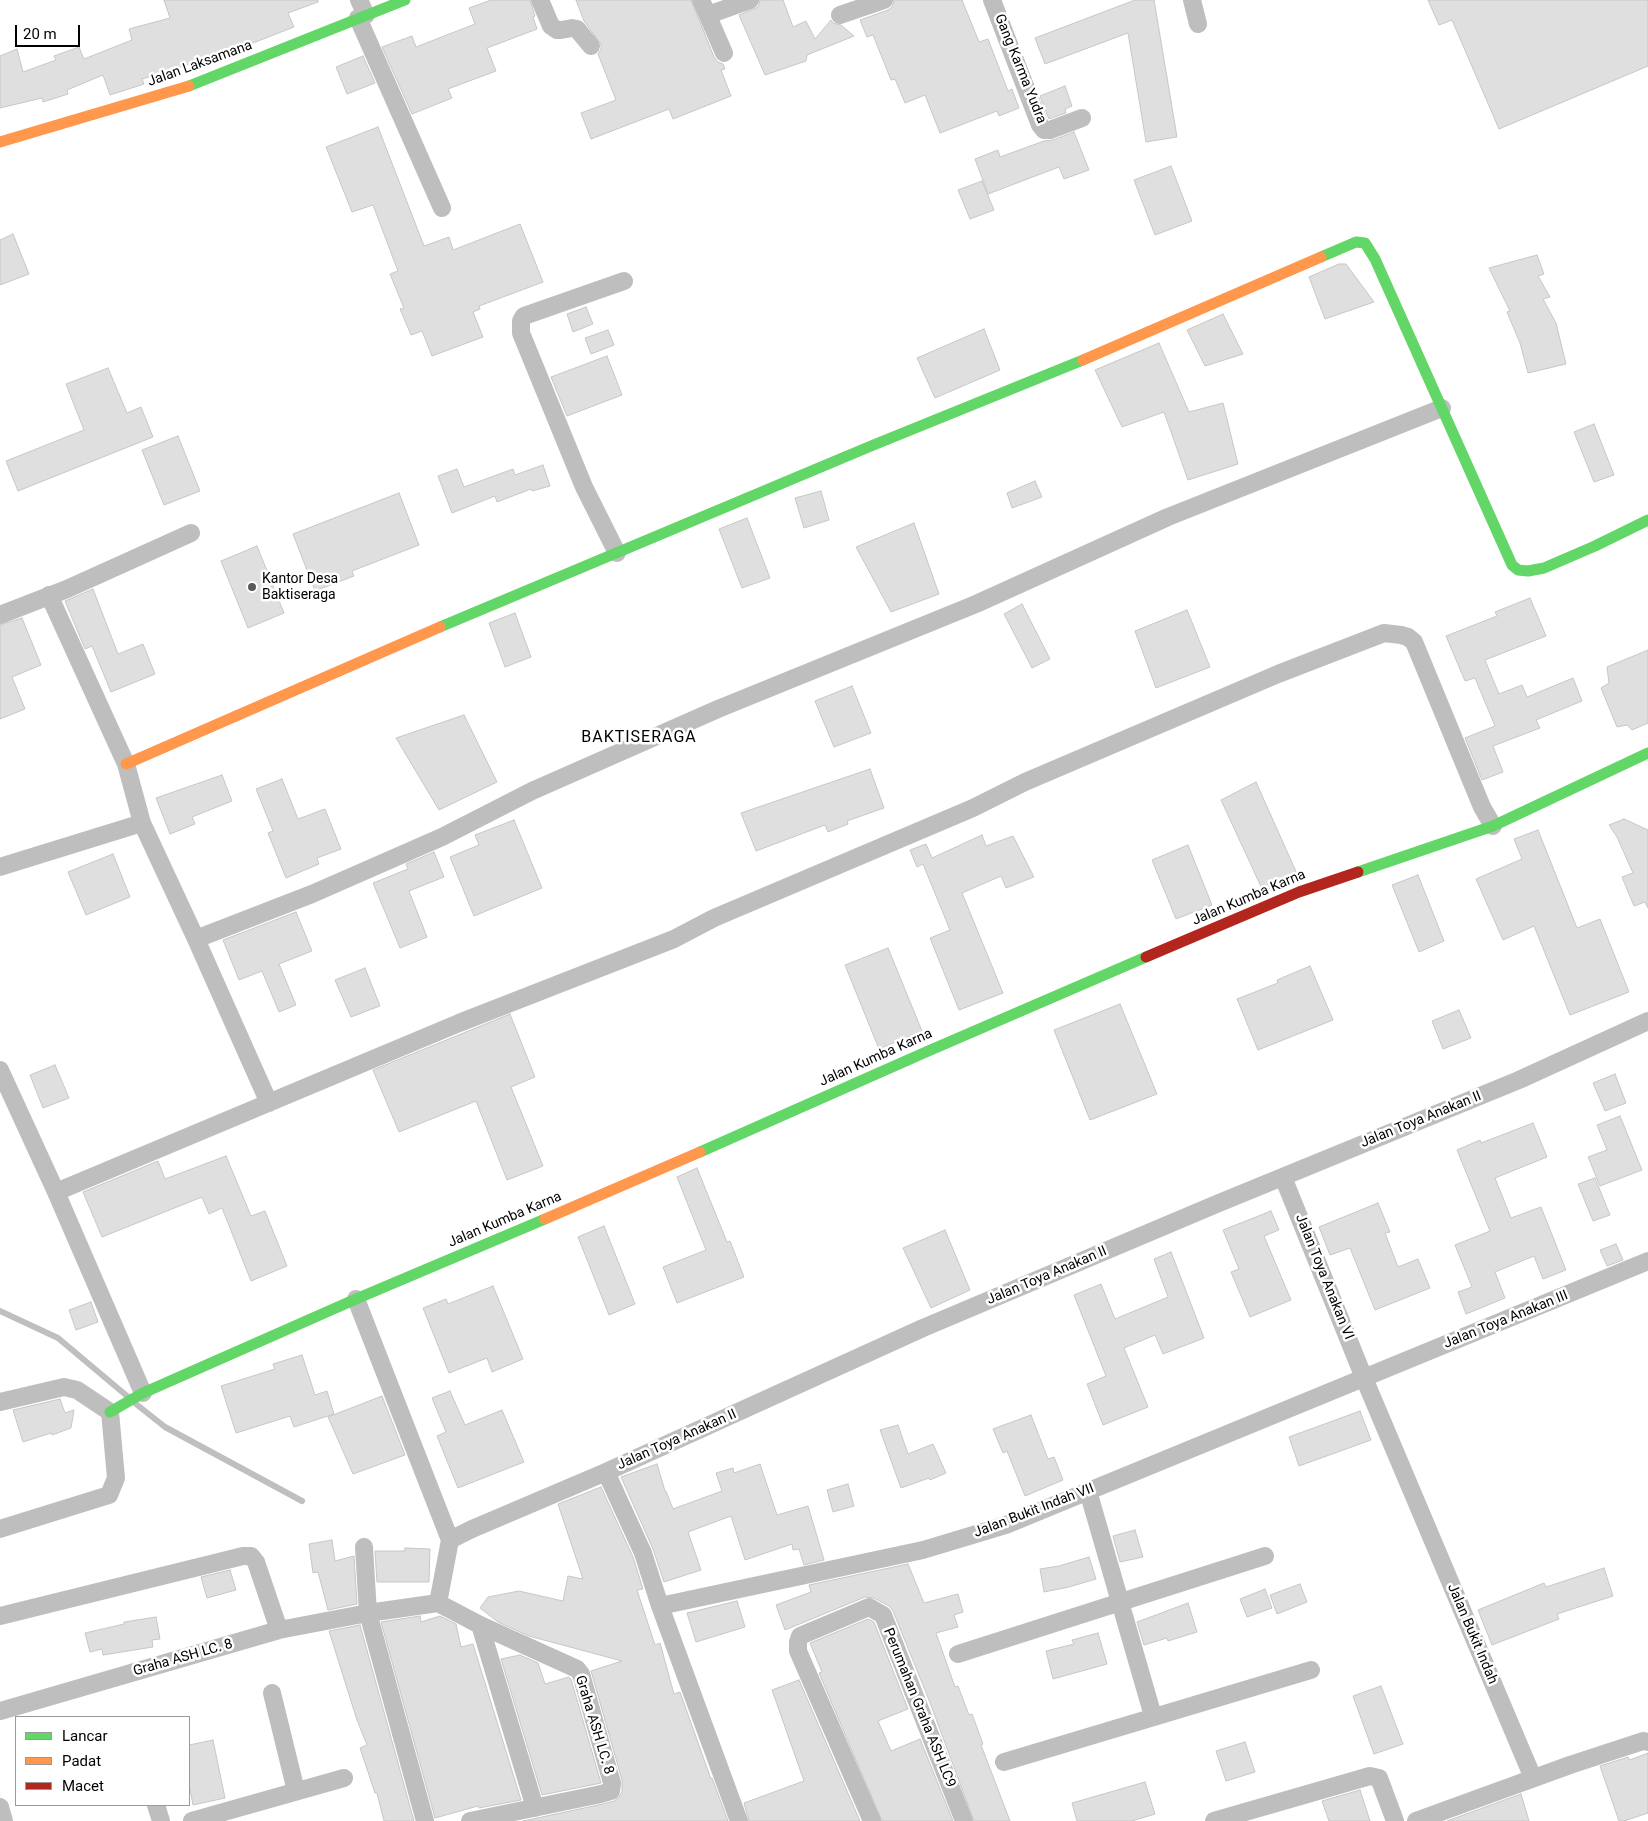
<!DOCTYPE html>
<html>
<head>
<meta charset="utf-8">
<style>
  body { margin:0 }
  #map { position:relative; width:1648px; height:1821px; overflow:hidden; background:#fff; font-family:Roboto,sans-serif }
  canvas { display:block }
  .legend { position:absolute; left:15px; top:1716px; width:175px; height:90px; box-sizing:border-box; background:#fff; border:1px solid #999; margin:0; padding:6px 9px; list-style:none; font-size:15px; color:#000 }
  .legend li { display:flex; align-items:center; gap:10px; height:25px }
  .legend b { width:25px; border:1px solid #999 }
  .scale { position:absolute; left:15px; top:25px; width:65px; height:22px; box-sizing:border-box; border:2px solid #000; border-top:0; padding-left:6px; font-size:15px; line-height:18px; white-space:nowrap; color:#000; -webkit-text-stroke:4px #fff; paint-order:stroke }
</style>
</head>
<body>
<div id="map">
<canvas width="1648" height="1821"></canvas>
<ul class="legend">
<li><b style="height:6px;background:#63d668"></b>Lancar</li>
<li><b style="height:6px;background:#ff974d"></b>Padat</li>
<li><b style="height:6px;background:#b3261e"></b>Macet</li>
</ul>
<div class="scale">20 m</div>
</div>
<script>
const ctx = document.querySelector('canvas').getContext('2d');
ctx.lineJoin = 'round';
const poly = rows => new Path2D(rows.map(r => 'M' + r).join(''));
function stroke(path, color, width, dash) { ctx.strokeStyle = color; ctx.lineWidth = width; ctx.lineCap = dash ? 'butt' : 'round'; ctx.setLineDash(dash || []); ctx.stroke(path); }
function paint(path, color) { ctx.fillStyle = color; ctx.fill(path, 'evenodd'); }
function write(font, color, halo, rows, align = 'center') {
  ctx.font = font + ' Roboto,sans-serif'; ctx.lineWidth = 5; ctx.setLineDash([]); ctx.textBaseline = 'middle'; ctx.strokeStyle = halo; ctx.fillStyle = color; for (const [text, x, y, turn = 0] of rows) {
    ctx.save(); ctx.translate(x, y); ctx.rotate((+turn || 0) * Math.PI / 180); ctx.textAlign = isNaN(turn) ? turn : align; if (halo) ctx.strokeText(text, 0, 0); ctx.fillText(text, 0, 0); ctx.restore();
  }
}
const stream = poly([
  [0,1311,58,1338,127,1396],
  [136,1404,165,1427,302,1501]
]);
const building = poly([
  [164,0,318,0,318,2,288,13,294,27,240,48,240,50,219,58,217,53,182,67,142,79,144,84,138,86,110,95,103,75,67,90,68,94,43,102,42,98,0,108,0,56,17,49,23,72,56,60,54,56,79,47,84,59,132,40,129,29,170,18,164,0],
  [491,0,530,0,535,16,533,17,537,29,487,48,496,71,448,89,452,98,412,114,382,47,412,36,416,47,475,24,469,8,491,0],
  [576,0,691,0,714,57,718,62,723,64,725,69,721,70,731,96,673,119,669,109,591,139,581,113,616,100,598,54,601,49,601,44,584,21,576,0],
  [760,0,783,0,793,27,806,21,815,39,831,20,833,23,841,25,854,36,807,55,806,61,765,75,739,15,758,7,760,0],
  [894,0,962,0,979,42,988,39,1008,91,1012,89,1019,108,999,116,997,111,940,133,925,95,905,103,895,79,891,80,873,35,867,37,860,20,888,10,892,7,894,0],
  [1135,0,1154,0,1177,137,1146,142,1128,33,1045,64,1035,38,1135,0],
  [1428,0,1648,0,1648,66,1499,129,1452,20,1439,25,1428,0],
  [363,56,375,83,347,94,336,67,363,56],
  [1065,86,1072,106,1065,109,1066,113,1049,119,1040,96,1065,86],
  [378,127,424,246,449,237,453,250,520,224,543,282,479,306,480,309,473,312,483,337,432,356,422,331,411,335,400,309,404,308,390,274,398,271,373,205,352,212,326,147,378,127],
  [1074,132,1089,170,1064,179,1059,167,988,194,975,159,998,150,1000,157,1044,141,1053,140,1074,132],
  [1171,166,1192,221,1155,235,1134,180,1171,166],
  [982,181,994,210,970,219,958,190,982,181],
  [13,234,29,274,0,285,0,240,13,234],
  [1537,255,1544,274,1538,276,1550,297,1543,299,1556,323,1566,364,1528,373,1520,343,1507,312,1510,311,1489,268,1537,255],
  [1339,264,1346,264,1374,302,1325,319,1309,277,1339,264],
  [586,307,593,324,573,332,567,314,586,307],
  [1223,314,1243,354,1205,366,1187,330,1223,314],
  [984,329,1000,370,935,398,917,358,984,329],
  [608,330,614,345,591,354,585,338,608,330],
  [1159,343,1189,412,1223,403,1238,464,1188,480,1164,412,1122,427,1095,370,1159,343],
  [607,356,622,395,567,416,551,377,607,356],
  [108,368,127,413,141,407,153,437,18,491,6,461,84,430,66,384,108,368],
  [1594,424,1614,475,1594,482,1574,432,1594,424],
  [178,436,200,491,164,505,142,450,178,436],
  [543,465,550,486,532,491,531,489,497,502,495,496,452,513,438,476,457,469,464,487,513,469,515,475,543,465],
  [1035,481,1042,497,1012,508,1007,493,1035,481],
  [821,491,829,520,804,528,795,498,821,491],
  [399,493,419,545,352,571,354,576,315,591,293,534,399,493],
  [747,518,770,578,742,588,719,529,747,518],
  [914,523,939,594,891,612,856,547,914,523],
  [257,546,284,613,248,628,221,561,257,546],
  [93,589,118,654,143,644,155,674,111,692,92,646,85,649,65,601,93,589],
  [1530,598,1546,636,1485,660,1499,694,1522,685,1527,697,1573,678,1582,701,1536,720,1540,728,1493,746,1503,772,1482,780,1465,738,1495,726,1475,678,1465,681,1446,636,1497,616,1495,612,1530,598],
  [1022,604,1050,659,1032,668,1004,614,1022,604],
  [1187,610,1210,667,1156,688,1135,631,1187,610],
  [515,613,531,657,505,667,489,623,515,613],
  [22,618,41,665,12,677,25,709,0,719,0,625,22,618],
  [1648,650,1648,723,1632,730,1627,725,1617,727,1601,688,1609,683,1607,667,1648,650],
  [852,686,871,733,834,747,815,701,852,686],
  [464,715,497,782,439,810,396,738,464,715],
  [870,769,884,808,847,821,848,824,828,832,825,825,756,851,741,813,870,769],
  [222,775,232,801,192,817,195,824,170,834,156,798,222,775],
  [282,779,298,819,325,809,341,849,317,858,319,864,286,878,268,833,273,831,256,789,282,779],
  [1256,782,1298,876,1263,891,1221,800,1256,782],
  [1624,819,1648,830,1648,908,1645,902,1634,906,1622,877,1633,873,1617,837,1609,825,1624,819],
  [514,820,542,888,474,916,450,857,479,845,475,835,514,820],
  [1538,830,1577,928,1600,919,1629,992,1570,1015,1534,926,1503,940,1476,879,1522,859,1514,839,1538,830],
  [982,835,986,846,1013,836,1034,877,1006,888,1001,876,962,893,1003,993,959,1010,930,938,950,930,923,864,917,867,910,850,926,844,932,858,982,835],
  [1188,845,1212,905,1176,919,1152,860,1188,845],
  [434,852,444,877,409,891,427,937,400,948,373,883,408,869,406,864,434,852],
  [113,854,130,897,86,915,68,872,113,854],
  [1418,875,1444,941,1419,952,1392,885,1418,875],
  [296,912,312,951,279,964,296,1005,279,1012,262,971,239,980,223,940,296,912],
  [888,948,922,1031,879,1049,845,965,888,948],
  [1310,966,1333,1020,1258,1050,1237,999,1278,983,1277,980,1310,966],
  [365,968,380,1006,351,1017,335,980,365,968],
  [1120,1004,1157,1094,1090,1120,1054,1030,1120,1004],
  [1459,1010,1471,1038,1443,1049,1432,1021,1459,1010],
  [510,1014,535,1077,511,1087,543,1166,507,1180,476,1101,399,1132,373,1070,510,1014],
  [55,1065,69,1098,43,1108,30,1075,55,1065],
  [1615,1074,1626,1103,1605,1111,1593,1083,1615,1074],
  [1620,1116,1642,1170,1600,1186,1588,1157,1607,1150,1597,1125,1620,1116],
  [1533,1123,1547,1157,1495,1178,1511,1218,1541,1207,1566,1270,1543,1279,1534,1256,1495,1272,1505,1298,1466,1314,1458,1292,1472,1287,1455,1245,1490,1231,1457,1150,1480,1140,1481,1143,1533,1123],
  [226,1156,251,1216,265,1211,287,1266,251,1281,222,1208,209,1214,202,1197,102,1237,83,1192,158,1161,165,1179,226,1156],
  [697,1168,727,1242,730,1241,744,1277,677,1303,663,1267,706,1250,677,1177,697,1168],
  [1595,1178,1610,1215,1593,1221,1578,1184,1595,1178],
  [1378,1203,1390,1232,1385,1233,1398,1267,1418,1259,1430,1288,1375,1310,1350,1248,1330,1255,1319,1227,1378,1203],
  [1271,1211,1279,1230,1264,1236,1291,1300,1250,1317,1231,1272,1239,1269,1223,1230,1271,1211],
  [604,1226,635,1304,609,1315,578,1237,604,1226],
  [945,1230,970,1290,931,1308,903,1248,945,1230],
  [1616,1244,1623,1260,1607,1266,1600,1250,1616,1244],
  [1171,1252,1204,1338,1163,1354,1155,1335,1124,1348,1148,1407,1103,1425,1087,1384,1106,1376,1074,1295,1101,1284,1115,1319,1168,1297,1154,1259,1171,1252],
  [493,1286,523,1359,492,1372,487,1358,449,1373,423,1308,446,1299,448,1304,493,1286],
  [91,1302,98,1322,76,1330,69,1310,91,1302],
  [302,1355,315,1395,327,1391,334,1414,294,1427,290,1416,236,1433,221,1386,275,1369,273,1364,302,1355],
  [450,1391,465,1425,502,1410,524,1462,458,1488,437,1436,446,1432,432,1398,450,1391],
  [382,1396,405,1455,353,1474,328,1417,382,1396],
  [60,1399,65,1413,74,1410,71,1428,52,1435,51,1433,23,1442,13,1410,60,1399],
  [1360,1411,1371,1440,1299,1466,1289,1437,1360,1411],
  [1031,1415,1048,1459,1054,1457,1063,1480,1025,1496,1007,1451,1003,1453,993,1429,1031,1415],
  [898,1425,908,1454,933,1444,946,1473,930,1480,929,1478,901,1488,880,1430,898,1425],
  [657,1464,665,1491,666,1491,673,1509,722,1491,716,1473,733,1468,734,1473,760,1464,777,1515,808,1506,824,1560,804,1565,799,1549,793,1550,792,1544,745,1560,731,1516,688,1532,701,1570,664,1582,653,1549,621,1477,657,1464],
  [848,1484,854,1506,833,1512,827,1490,848,1484],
  [601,1487,633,1557,643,1589,637,1590,655,1645,660,1643,674,1694,680,1692,711,1779,712,1778,728,1821,523,1821,603,1804,614,1801,619,1797,622,1792,622,1780,591,1671,622,1661,529,1636,498,1622,480,1608,488,1597,519,1591,563,1601,568,1576,583,1579,558,1504,601,1487],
  [1135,1530,1143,1557,1120,1562,1113,1536,1135,1530],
  [332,1540,335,1561,354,1556,357,1604,328,1610,318,1572,313,1573,309,1544,332,1540],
  [405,1548,430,1549,429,1582,377,1582,375,1551,405,1551,405,1548],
  [1089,1557,1096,1579,1069,1587,1044,1592,1040,1569,1059,1566,1089,1557],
  [908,1564,924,1603,958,1594,963,1612,954,1615,958,1627,936,1633,955,1687,958,1686,969,1715,972,1714,983,1744,981,1745,1010,1821,974,1821,929,1700,893,1611,889,1606,874,1598,865,1597,785,1630,776,1605,811,1592,809,1585,908,1564],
  [1604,1568,1613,1596,1557,1614,1559,1619,1492,1645,1478,1610,1544,1583,1546,1587,1604,1568],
  [230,1570,236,1590,207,1598,201,1577,230,1570],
  [1300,1584,1307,1602,1277,1614,1270,1595,1300,1584],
  [1265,1589,1272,1608,1247,1617,1240,1599,1265,1589],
  [737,1601,745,1627,696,1642,687,1613,737,1601],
  [1188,1603,1197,1632,1168,1641,1167,1638,1144,1645,1137,1622,1188,1603],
  [420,1616,421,1622,440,1616,456,1624,461,1647,473,1644,521,1800,479,1808,478,1806,435,1818,381,1622,420,1616],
  [156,1617,160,1639,152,1640,153,1647,103,1655,102,1649,90,1652,85,1633,124,1624,124,1622,156,1617],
  [868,1619,874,1622,908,1709,878,1721,891,1751,920,1739,953,1821,882,1821,819,1673,822,1672,810,1643,868,1619],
  [360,1625,414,1821,384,1821,377,1793,375,1793,360,1748,367,1745,357,1720,329,1631,360,1625],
  [1098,1633,1107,1664,1053,1679,1046,1651,1074,1644,1072,1640,1098,1633],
  [520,1655,538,1663,545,1684,569,1677,571,1679,601,1783,542,1795,501,1659,520,1655],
  [799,1680,860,1821,749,1821,744,1803,804,1781,772,1690,799,1680],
  [1381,1686,1403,1744,1374,1754,1353,1696,1381,1686],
  [213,1740,225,1798,193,1805,189,1784,189,1745,213,1740],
  [1245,1742,1255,1772,1226,1781,1216,1751,1245,1742],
  [1648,1753,1648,1813,1624,1821,1619,1821,1600,1766,1628,1757,1630,1760,1648,1753],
  [1145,1782,1155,1814,1132,1821,1077,1821,1072,1803,1145,1782],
  [1360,1790,1370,1821,1329,1821,1322,1801,1360,1790],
  [1521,1794,1529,1821,1447,1821,1521,1794]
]);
const street = poly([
  [359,0,366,15],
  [540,0,551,26,557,30,561,30,572,28,577,29,591,46],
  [701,0,724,53],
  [992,0,1040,125,1044,130,1050,130,1082,118],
  [1192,0,1198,24],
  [708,15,750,0],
  [840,15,884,0],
  [358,18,442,208],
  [617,553,584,487,521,333,521,321,524,316,624,281],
  [49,595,126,764,142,823,196,939,269,1103],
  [0,615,67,589,191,533],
  [0,867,142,823],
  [196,939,312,894,442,837,532,791,718,709,976,604,1168,517,1442,408],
  [0,1070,56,1192,143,1393],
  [1283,1177,1364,1378,1533,1778],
  [56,1192,459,1023,674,939,714,918,973,808,1025,782,1278,674,1384,633,1401,635,1408,637,1414,642,1482,807,1493,826],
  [356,1299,450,1540],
  [0,1402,64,1387,77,1390,110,1412,116,1478,109,1495,0,1529],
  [606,1472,643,1553,660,1606,739,1821],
  [1088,1491,1153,1716],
  [450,1540,472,1529,606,1472,923,1328,1219,1203,1519,1080,1648,1021],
  [364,1547,368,1613,425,1821],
  [438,1603,450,1540],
  [660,1606,923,1550,1006,1525,1648,1261],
  [0,1616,243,1556,251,1556,256,1562,279,1630],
  [480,1625,535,1808],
  [958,1654,1265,1556],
  [272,1693,296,1791],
  [0,1711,279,1630,368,1613,438,1603,480,1625,577,1669,581,1674,612,1783,611,1791,601,1794,470,1821],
  [1004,1762,1311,1670],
  [156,1805,161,1821],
  [0,1807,4,1821],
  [192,1821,344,1778],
  [872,1821,798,1651,798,1642,800,1636,869,1607,883,1615,964,1821],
  [1214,1821,1370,1776,1379,1778,1395,1821],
  [1416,1821,1570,1765,1643,1741,1648,1742]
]);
const fast = poly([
  [189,86,405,0],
  [1321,257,1356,242,1365,243,1375,259,1512,565,1518,570,1528,571,1544,568,1595,546,1648,520],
  [440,627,871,446,1083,360],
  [1358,872,1493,826,1648,753],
  [700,1152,926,1052,1146,957],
  [110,1412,143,1393,356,1299,545,1219]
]);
const slow = poly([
  [0,142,189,86],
  [1083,360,1321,257],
  [126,764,440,627],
  [545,1219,700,1152]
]);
const jam = poly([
  [1146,957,1299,892,1358,872]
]);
const markers = [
  [252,587,5,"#595959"]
];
const streetNames = [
  ["Jalan Laksamana",200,64,-20],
  ["Gang Karma Yudra",1020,69,68],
  ["Jalan Kumba Karna",1249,898,-23],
  ["Jalan Kumba Karna",876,1058,-24],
  ["Jalan Toya Anakan II",1421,1120,-22],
  ["Jalan Kumba Karna",505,1220,-23],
  ["Jalan Toya Anakan II",1047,1276,-23],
  ["Jalan Toya Anakan VI",1324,1277,68],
  ["Jalan Toya Anakan III",1506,1320,-22],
  ["Jalan Toya Anakan II",677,1440,-24],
  ["Jalan Bukit Indah VII",1034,1511,-21],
  ["Jalan Bukit Indah",1472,1634,67],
  ["Graha ASH LC. 8",183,1658,-16],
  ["Perumahan Graha ASH LC9",919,1708,68],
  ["Graha ASH LC. 8",594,1725,73]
];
const poiNames = [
  ["Kantor Desa",262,579],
  ["Baktiseraga",262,595]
];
const quarterNames = [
  ["BAKTISERAGA",639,738]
];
stroke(stream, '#bfbfbf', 6);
paint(building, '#dfdfdf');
stroke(building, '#c7c7c7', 1);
stroke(street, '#bebebe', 18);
stroke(fast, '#63d668', 11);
stroke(slow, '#ff974d', 11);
stroke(jam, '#b3261e', 11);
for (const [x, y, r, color] of markers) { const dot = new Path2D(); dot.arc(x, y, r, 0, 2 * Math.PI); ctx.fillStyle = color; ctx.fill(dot); stroke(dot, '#fff', 2); }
write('14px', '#000', '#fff', streetNames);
write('14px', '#000', '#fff', poiNames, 'left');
ctx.letterSpacing = '1px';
write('16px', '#000', '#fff', quarterNames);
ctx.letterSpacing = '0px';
</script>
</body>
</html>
